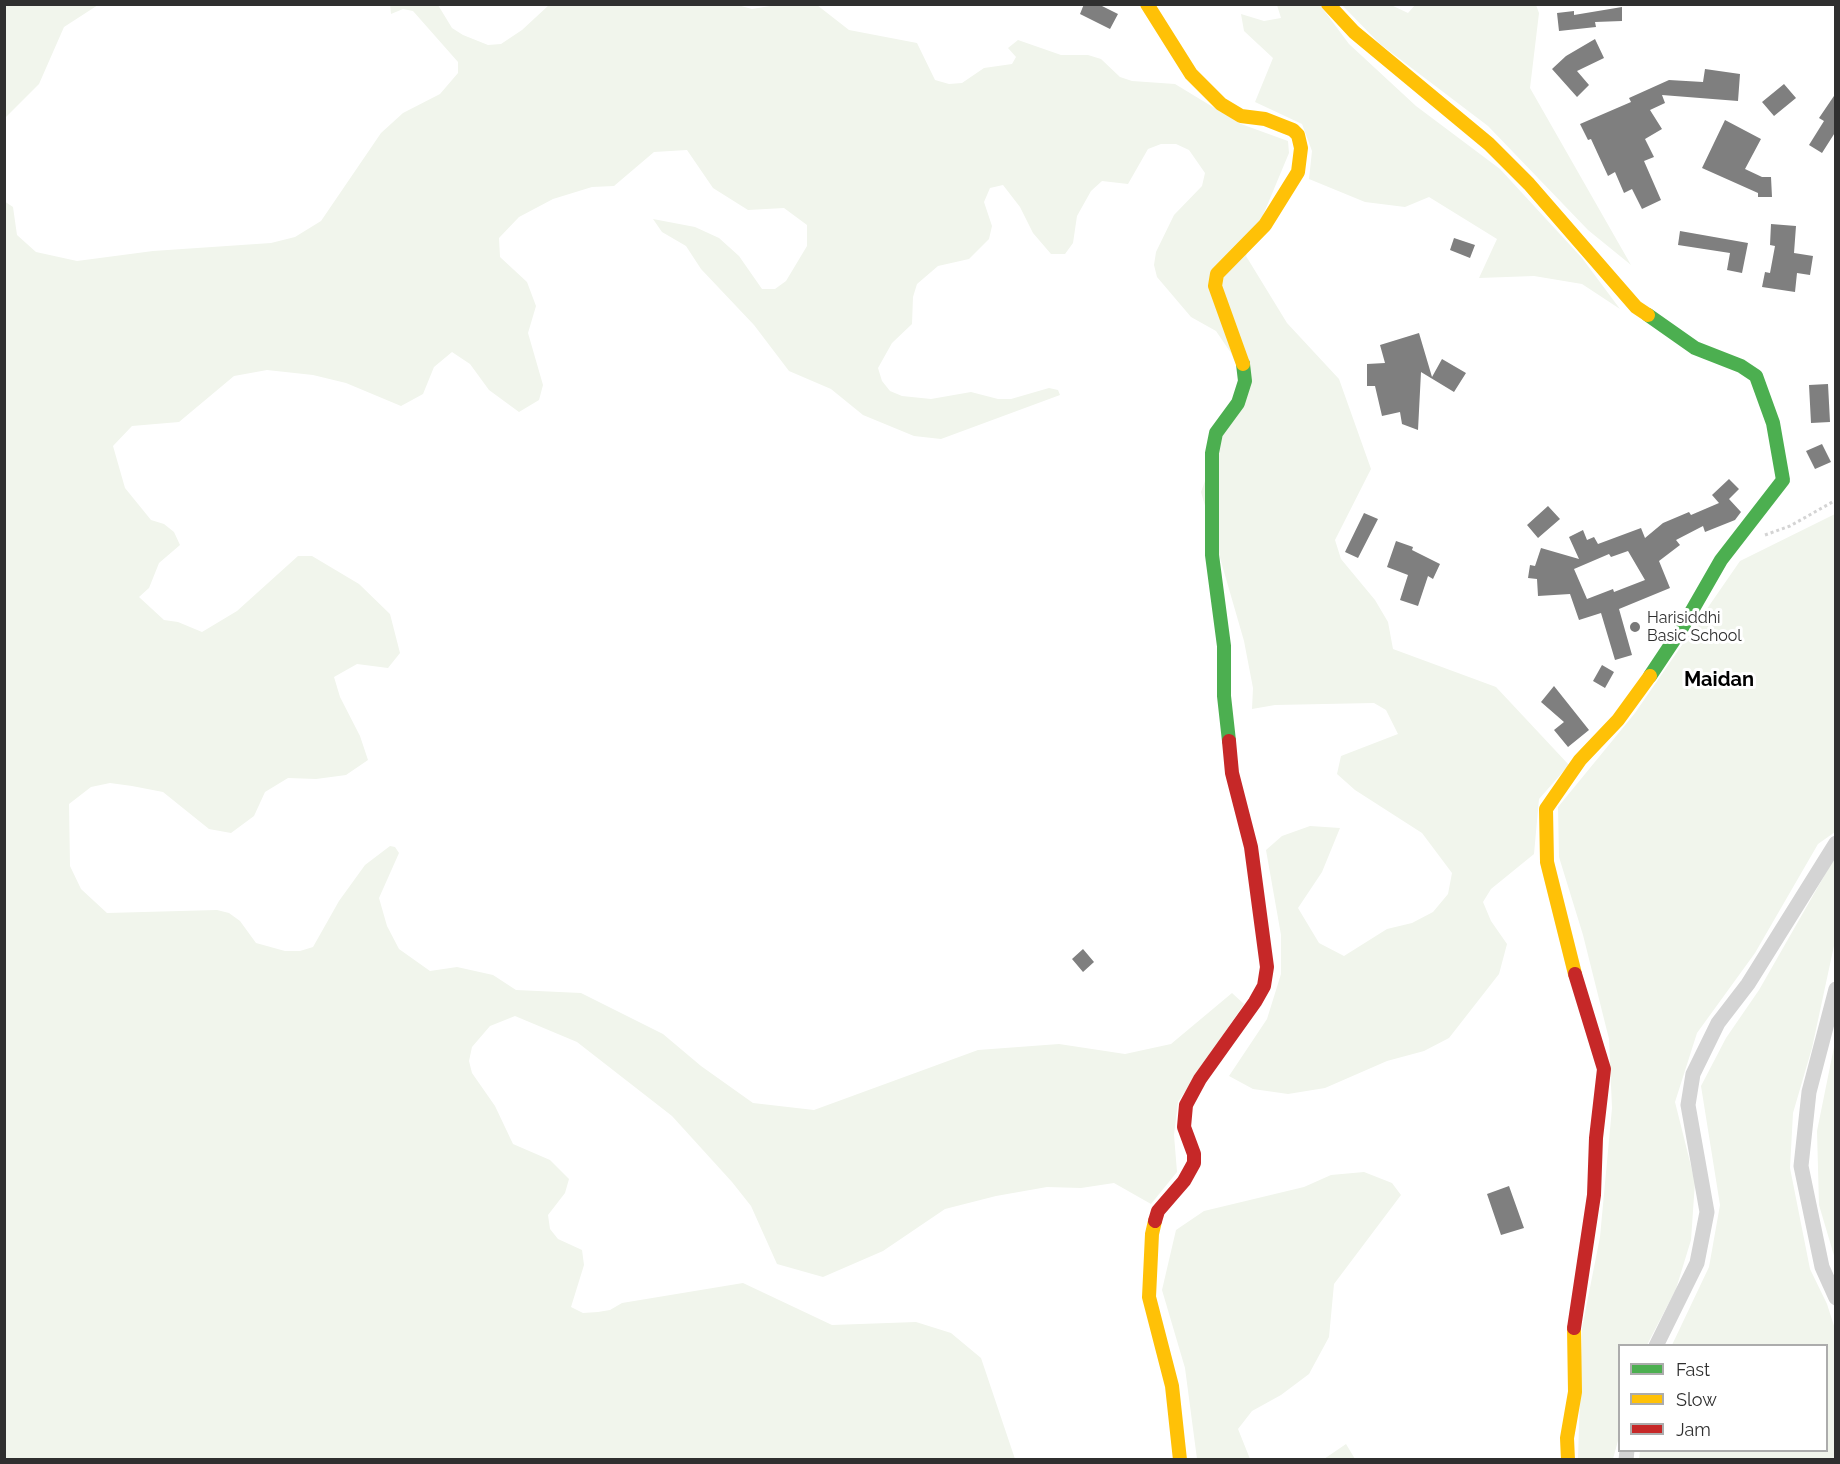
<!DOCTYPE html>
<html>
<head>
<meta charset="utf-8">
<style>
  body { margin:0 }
  #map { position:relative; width:1840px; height:1464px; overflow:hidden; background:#fff; font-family:Raleway,sans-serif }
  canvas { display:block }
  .frame { position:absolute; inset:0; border:6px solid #2f2f2f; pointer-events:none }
  .legend { position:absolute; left:1618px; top:1344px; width:210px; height:108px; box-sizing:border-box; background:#fff; border:2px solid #acacac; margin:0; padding:8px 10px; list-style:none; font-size:18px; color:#2f2f2f }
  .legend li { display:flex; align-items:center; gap:12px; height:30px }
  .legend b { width:30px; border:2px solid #acacac }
</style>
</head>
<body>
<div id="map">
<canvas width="1840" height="1464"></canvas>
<div class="frame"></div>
<ul class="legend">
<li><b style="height:8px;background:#4caf50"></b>Fast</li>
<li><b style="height:8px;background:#ffc107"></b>Slow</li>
<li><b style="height:8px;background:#c62828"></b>Jam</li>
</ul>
</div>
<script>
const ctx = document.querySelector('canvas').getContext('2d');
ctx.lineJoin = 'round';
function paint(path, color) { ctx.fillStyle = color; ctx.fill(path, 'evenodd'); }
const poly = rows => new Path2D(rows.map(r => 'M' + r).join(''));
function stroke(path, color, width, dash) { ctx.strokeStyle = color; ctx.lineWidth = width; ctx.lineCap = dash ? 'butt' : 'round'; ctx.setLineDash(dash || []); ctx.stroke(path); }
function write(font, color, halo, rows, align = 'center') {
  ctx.font = font + ' Raleway,sans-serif'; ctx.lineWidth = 6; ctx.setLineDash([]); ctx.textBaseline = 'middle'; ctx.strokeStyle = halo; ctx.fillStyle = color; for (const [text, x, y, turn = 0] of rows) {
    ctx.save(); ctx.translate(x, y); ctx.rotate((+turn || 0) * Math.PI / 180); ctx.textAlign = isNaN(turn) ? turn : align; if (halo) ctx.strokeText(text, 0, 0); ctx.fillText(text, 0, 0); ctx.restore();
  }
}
const green = poly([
  [5,4,98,5,64,27,39,84,5,118],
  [390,4,438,5,452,28,463,35,488,45,501,44,522,30,549,5,734,4,752,9,776,5,817,5,849,30,917,43,935,80,949,84,962,83,984,68,1012,64,1016,57,1008,48,1018,40,1061,55,1088,55,1101,59,1120,77,1132,81,1175,84,1241,124,1288,141,1289,153,1246,256,1287,323,1339,379,1371,469,1335,540,1341,559,1375,600,1388,622,1393,649,1496,687,1569,765,1539,799,1534,854,1491,889,1483,902,1491,921,1507,944,1499,974,1449,1038,1424,1051,1387,1061,1325,1088,1288,1094,1253,1089,1229,1076,1267,1019,1281,974,1281,935,1266,850,1282,836,1310,826,1340,828,1322,872,1298,908,1319,943,1344,956,1387,929,1412,923,1433,912,1448,894,1452,873,1422,833,1355,790,1337,774,1341,756,1398,734,1386,710,1374,703,1275,705,1252,709,1253,688,1244,641,1201,492,1242,378,1231,353,1216,331,1191,317,1157,277,1154,265,1156,252,1174,215,1202,186,1205,173,1189,150,1176,144,1161,144,1148,149,1128,184,1102,181,1091,191,1077,216,1073,243,1065,254,1051,254,1033,233,1020,207,1003,185,990,188,984,202,992,226,989,239,969,259,938,266,917,284,913,297,912,324,892,343,878,368,882,381,890,391,902,396,931,399,971,392,998,399,1011,399,1049,388,1058,390,1060,395,941,439,914,436,863,415,831,389,789,371,754,325,701,269,686,246,662,232,653,219,695,227,719,238,739,256,762,289,775,289,786,281,807,246,807,225,784,208,748,210,713,188,687,150,654,152,614,186,592,187,553,199,519,217,499,238,500,257,527,282,536,306,528,333,543,385,539,400,519,412,489,390,470,364,452,352,434,367,423,394,401,406,346,383,313,375,267,370,234,376,179,422,132,426,113,446,125,488,151,520,164,524,174,532,180,545,159,563,149,588,139,597,164,620,178,622,202,632,237,611,298,556,312,556,359,584,390,614,400,653,388,668,357,664,334,677,340,697,360,736,368,760,346,775,316,779,288,778,265,792,254,816,231,833,209,829,163,792,132,786,110,783,91,787,69,804,70,866,81,889,107,913,217,910,229,913,240,921,256,943,285,951,300,951,313,947,339,901,365,865,390,846,395,847,399,853,379,898,387,926,399,949,430,971,457,967,493,975,516,990,581,993,663,1034,701,1066,753,1103,814,1110,978,1050,1059,1044,1125,1054,1171,1044,1232,993,1244,1004,1178,1102,1174,1135,1177,1172,1151,1204,1114,1183,1081,1188,1047,1187,996,1196,945,1209,883,1251,823,1277,777,1264,751,1206,732,1182,672,1116,577,1042,515,1016,490,1026,472,1047,469,1061,472,1073,495,1106,513,1144,550,1160,569,1179,565,1193,548,1215,550,1229,558,1239,582,1250,584,1265,571,1307,583,1313,598,1312,610,1310,622,1303,743,1283,832,1325,916,1322,951,1333,981,1358,1015,1459,5,1459,4,201,13,207,17,235,36,252,77,261,153,251,271,243,295,237,321,221,381,133,403,113,440,94,458,73,458,62,413,11,403,9,391,14],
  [1277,5,1320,5,1349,44,1416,106,1500,169,1582,258,1620,309,1582,284,1534,276,1479,278,1497,239,1429,197,1405,207,1365,202,1309,179,1312,151,1302,124,1255,102,1273,58,1244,31,1241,14,1264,21,1281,18],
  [1342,5,1391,5,1408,13,1415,5,1536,5,1539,13,1530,88,1631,265,1588,230,1488,126,1380,44],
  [1835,514,1835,832,1818,844,1755,953,1697,1033,1675,1102,1695,1182,1691,1240,1676,1289,1647,1345,1620,1346,1619,1437,1613,1459,1578,1459,1582,1328,1600,1237,1612,1108,1609,1039,1583,935,1559,857,1558,807,1635,713,1740,561],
  [1835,857,1835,941,1812,1048,1793,1113,1790,1168,1810,1269,1827,1304,1835,1329,1835,1459,1639,1460,1640,1450,1826,1450,1826,1346,1672,1345,1709,1267,1720,1205,1701,1086,1726,1038,1759,990],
  [1835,1042,1835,1259,1819,1205,1817,1131],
  [1364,1172,1392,1183,1401,1195,1334,1284,1329,1337,1309,1374,1281,1395,1252,1411,1238,1429,1250,1459,1197,1459,1185,1368,1162,1290,1176,1230,1204,1211,1304,1187,1331,1175],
  [1346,1444,1355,1459,1324,1459]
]);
const building = poly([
  [1084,4,1098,4,1118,14,1110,29,1080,14],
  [1622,7,1622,21,1595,22,1596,27,1559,31,1557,13,1574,11,1574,15],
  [1595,39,1604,58,1577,71,1589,85,1577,97,1552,69,1566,56],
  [1705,69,1740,74,1738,101,1662,95,1665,103,1650,110,1662,129,1645,139,1654,157,1644,161,1661,200,1642,209,1632,189,1624,193,1615,172,1608,176,1591,139,1588,140,1580,124,1631,102,1629,98,1669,80,1703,82],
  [1784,84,1796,98,1774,116,1762,102],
  [1836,93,1836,131,1822,153,1809,145,1824,121,1819,118],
  [1725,120,1761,139,1745,169,1762,177,1771,177,1772,197,1758,197,1758,193,1702,168],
  [1771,224,1796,226,1794,253,1813,256,1810,275,1797,273,1795,292,1762,287,1765,272,1770,273,1775,246,1770,245],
  [1680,231,1748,243,1742,273,1727,270,1730,253,1678,245],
  [1454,238,1475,245,1470,258,1450,250],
  [1419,333,1432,377,1442,359,1466,373,1454,392,1421,372,1418,430,1402,424,1400,412,1382,416,1375,386,1367,386,1367,364,1385,363,1380,345],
  [1828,384,1830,422,1811,423,1809,385],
  [1822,444,1831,462,1815,469,1806,451],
  [1729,479,1739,489,1729,499,1741,512,1735,520,1705,532,1703,526,1676,540,1680,545,1659,561,1670,588,1619,609,1632,655,1615,660,1601,613,1579,620,1570,594,1538,596,1537,579,1528,578,1530,565,1535,566,1541,548,1579,559,1569,537,1583,530,1587,540,1594,537,1598,544,1641,528,1645,538,1663,523,1689,512,1691,515,1719,503,1712,495],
  [1628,551,1645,580,1614,592,1613,589,1587,599,1574,569,1609,554,1611,557],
  [1548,506,1560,519,1538,538,1527,525],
  [1364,513,1378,519,1358,558,1345,552],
  [1396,541,1413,547,1412,550,1440,564,1433,579,1428,576,1418,606,1400,600,1408,575,1387,567],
  [1602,665,1614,672,1605,688,1593,681],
  [1554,686,1589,730,1568,747,1554,730,1564,722,1541,702],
  [1083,949,1094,962,1083,972,1072,959],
  [1509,1186,1524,1228,1501,1235,1487,1194]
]);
const path = poly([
  [1765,535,1790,526,1836,500]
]);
const street = poly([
  [1836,989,1809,1092,1801,1166,1822,1267,1836,1298],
  [1656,1346,1697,1263,1707,1212,1688,1105,1693,1074,1718,1023,1748,984,1836,843],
  [1626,1460,1627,1450]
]);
const fast = poly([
  [1648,315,1695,348,1741,366,1756,376,1773,423,1783,480,1721,560,1682,628,1650,676],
  [1229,741,1224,696,1224,646,1212,555,1212,453,1216,433,1238,403,1245,381,1243,364]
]);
const slow = poly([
  [1147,4,1191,74,1221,104,1241,116,1265,119,1293,130,1298,135,1301,148,1298,172,1265,225,1217,274,1215,286,1243,364],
  [1328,4,1354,32,1489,144,1529,184,1636,307,1648,315],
  [1575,974,1547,862,1546,809,1580,760,1618,720,1650,676],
  [1155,1221,1152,1234,1149,1297,1172,1386,1180,1460],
  [1568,1460,1567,1438,1575,1392,1574,1328]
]);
const jam = poly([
  [1155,1221,1158,1211,1184,1181,1194,1163,1194,1154,1184,1127,1186,1105,1200,1079,1255,1002,1264,986,1267,967,1251,847,1232,773,1229,741],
  [1574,1328,1594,1195,1596,1138,1604,1069,1575,974]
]);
const markers = [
  [1635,627,6,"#787878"]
];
const poiNames = [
  ["Harisiddhi",1647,618],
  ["Basic School",1647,636]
];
const quarterNames = [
  ["Maidan",1719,680]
];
paint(green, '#f1f5ec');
paint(building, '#7f7f7f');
stroke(path, '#d4d4d4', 3, [3, 3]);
stroke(street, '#d4d4d4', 15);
stroke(fast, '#4caf50', 14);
stroke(slow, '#ffc107', 14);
stroke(jam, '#c62828', 14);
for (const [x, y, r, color] of markers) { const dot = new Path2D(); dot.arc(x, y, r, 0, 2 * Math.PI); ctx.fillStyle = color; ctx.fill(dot); stroke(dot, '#fff', 2); }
write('16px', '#2f2f2f', '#fff', poiNames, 'left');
write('bold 20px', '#000', '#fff', quarterNames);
</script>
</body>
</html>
